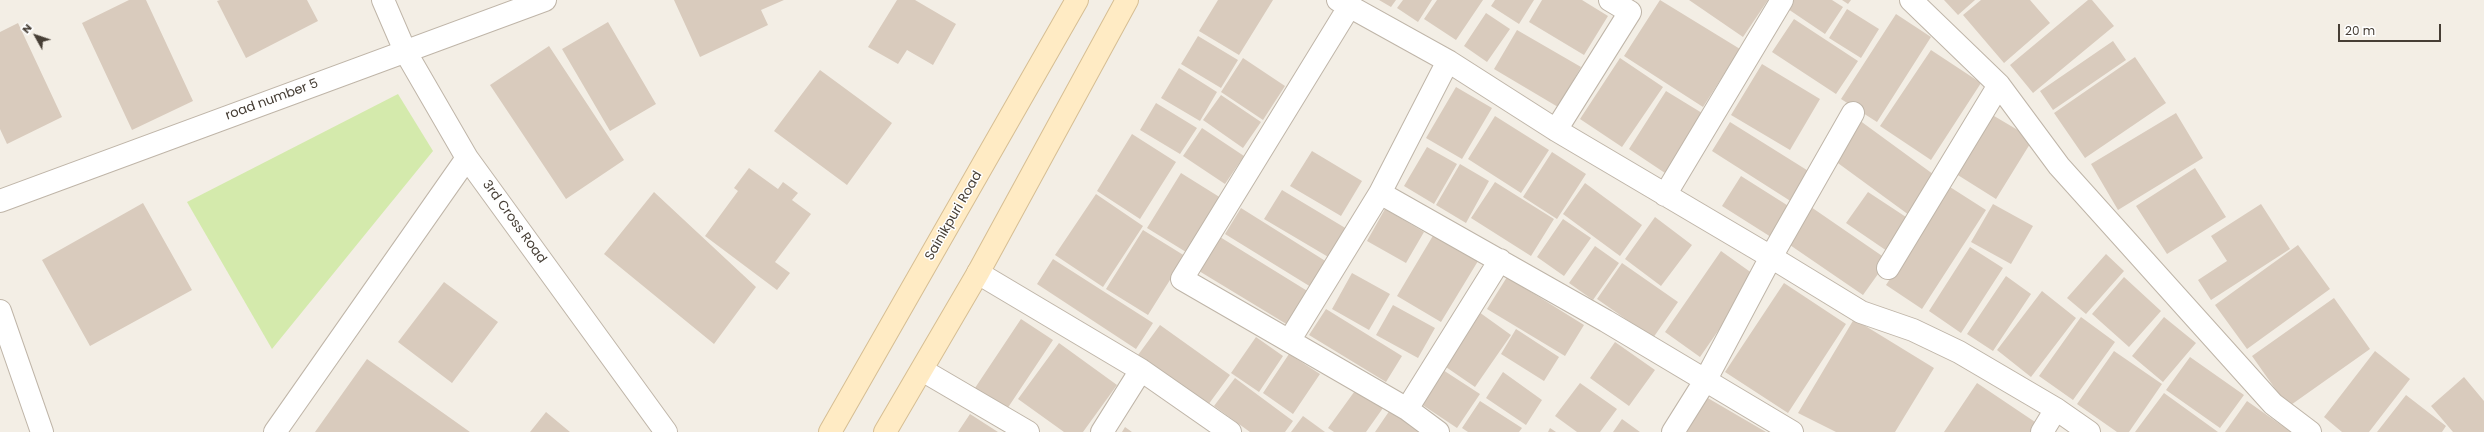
<!DOCTYPE html>
<html>
<head>
<meta charset="utf-8">
<style>
  body { margin:0 }
  #map { position:relative; width:2484px; height:432px; overflow:hidden; background:#f3eee5; font-family:Poppins,sans-serif }
  canvas { display:block }
  .north { position:absolute; left:16px; top:16px; width:40px; height:40px; -webkit-text-stroke:3px #fff; paint-order:stroke; rotate:310deg; font-size:11px; font-weight:700; line-height:16px; text-align:center; color:#463e35 }
  .north::after { content:''; display:block; margin:auto; width:14px; height:18px; background:#463e35; clip-path:polygon(50% 0,100% 100%,50% 72%,0 100%) }
  .scale { position:absolute; left:2338px; top:24px; width:103px; height:18px; box-sizing:border-box; border:2px solid #463e35; border-top:0; padding-left:5px; font-size:12px; line-height:14px; white-space:nowrap; color:#463e35; -webkit-text-stroke:3px #fff; paint-order:stroke }
</style>
</head>
<body>
<div id="map">
<canvas width="2484" height="432"></canvas>
<div class="north">N</div>
<div class="scale">20 m</div>
</div>
<script>
const ctx = document.querySelector('canvas').getContext('2d');
ctx.lineJoin = 'round';
function paint(path, color) { ctx.fillStyle = color; ctx.fill(path, 'evenodd'); }
const poly = rows => new Path2D(rows.map(r => 'M' + r).join(''));
function stroke(path, color, width, dash) { ctx.strokeStyle = color; ctx.lineWidth = width; ctx.lineCap = dash ? 'butt' : 'round'; ctx.setLineDash(dash || []); ctx.stroke(path); }
function write(font, color, halo, rows, align = 'center') {
  ctx.font = font + ' Poppins,sans-serif'; ctx.lineWidth = 3; ctx.setLineDash([]); ctx.textBaseline = 'middle'; ctx.strokeStyle = halo; ctx.fillStyle = color; for (const [text, x, y, turn = 0] of rows) {
    ctx.save(); ctx.translate(x, y); ctx.rotate((+turn || 0) * Math.PI / 180); ctx.textAlign = isNaN(turn) ? turn : align; if (halo) ctx.strokeText(text, 0, 0); ctx.fillText(text, 0, 0); ctx.restore();
  }
}
const green = poly([
  [398,94,433,151,272,349,187,202]
]);
const building = poly([
  [129,0,146,0,193,101,132,130,82,23],
  [220,0,307,0,318,21,246,58,217,1],
  [674,0,784,0,761,10,768,25,700,57],
  [897,0,915,0,956,24,933,65,907,50,898,64,868,47],
  [1218,0,1273,0,1239,55,1199,31],
  [1379,0,1396,0,1391,7],
  [1403,0,1432,0,1418,22,1397,8],
  [1437,0,1483,0,1456,40,1424,19],
  [1495,0,1534,0,1519,24,1491,6],
  [1542,0,1582,0,1608,16,1584,55,1529,22],
  [1660,0,1740,49,1703,107,1624,56],
  [1689,0,1768,0,1743,37],
  [1790,0,1832,0,1843,7,1825,34,1785,7],
  [1842,0,1851,0,1848,4],
  [1944,0,1975,0,1958,15],
  [1981,0,2030,0,2050,23,2004,63,1963,15],
  [2088,0,2092,0,2114,26,2033,93,2010,65],
  [1847,9,1879,29,1861,58,1829,38],
  [1486,13,1510,29,1487,62,1464,46],
  [1896,14,1931,37,1877,122,1841,99],
  [1794,19,1858,61,1836,94,1772,52],
  [608,22,656,104,610,131,562,49],
  [18,23,62,117,7,144,0,129,0,32],
  [1517,30,1581,67,1558,107,1494,69],
  [1198,36,1238,60,1221,88,1181,64],
  [2113,41,2126,60,2053,110,2040,91],
  [549,46,624,160,566,199,490,85],
  [1931,50,1981,83,1931,160,1880,126],
  [2135,57,2166,103,2085,158,2054,113],
  [1243,58,1285,86,1263,120,1221,92],
  [1620,58,1663,87,1622,147,1580,119],
  [1762,64,1820,99,1790,150,1731,115],
  [1179,68,1217,92,1200,121,1161,98],
  [820,70,892,123,847,185,774,131],
  [1456,87,1492,108,1462,159,1426,138],
  [1666,91,1702,113,1665,173,1629,149],
  [1221,95,1261,122,1243,148,1203,120],
  [1156,103,1197,128,1180,154,1140,130],
  [1989,113,2033,139,1996,199,1953,172],
  [2176,113,2203,158,2118,210,2091,164],
  [1495,116,1549,150,1521,193,1468,159],
  [1859,120,1937,177,1909,215,1831,158],
  [1730,122,1810,172,1792,202,1712,151],
  [1202,128,1244,156,1225,184,1183,156],
  [1132,134,1176,162,1140,219,1097,191],
  [1427,147,1457,164,1434,204,1404,186],
  [1312,151,1362,181,1341,216,1290,186],
  [1552,152,1586,174,1557,219,1523,197],
  [1460,164,1489,181,1466,223,1436,205],
  [749,168,778,189,783,182,798,193,792,200,811,214,775,262,790,273,777,290,705,236,738,191,734,188],
  [2195,168,2226,217,2167,254,2136,206],
  [1181,173,1221,198,1186,252,1147,228],
  [1741,176,1790,207,1771,237,1722,206],
  [1495,182,1554,219,1531,256,1471,218],
  [1585,183,1642,225,1620,256,1563,214],
  [1950,187,1986,210,1922,309,1886,285],
  [1282,190,1347,229,1330,258,1264,219],
  [654,192,756,287,714,344,604,254],
  [1868,192,1909,219,1887,251,1846,223],
  [1096,194,1143,226,1103,287,1055,255],
  [143,203,192,290,90,346,42,260],
  [1993,204,2033,226,2011,264,1971,242],
  [2261,204,2290,249,2211,300,2198,280,2227,261,2211,236],
  [1811,207,1888,260,1863,295,1787,243],
  [1241,208,1327,262,1311,287,1225,234],
  [1385,209,1424,232,1406,263,1367,241],
  [1655,217,1692,245,1661,286,1625,259],
  [1563,219,1591,238,1564,276,1537,257],
  [1143,230,1185,256,1148,315,1106,289],
  [1434,234,1478,261,1441,322,1397,296],
  [1220,237,1309,292,1288,325,1199,271],
  [2298,245,2330,289,2247,349,2215,305],
  [1595,246,1619,263,1593,300,1569,283],
  [1970,247,2003,268,1961,333,1929,311],
  [1721,251,1756,276,1700,357,1665,332],
  [2106,254,2124,271,2086,314,2067,298],
  [1053,259,1153,323,1136,349,1037,284],
  [1622,263,1678,302,1653,338,1597,299],
  [1352,273,1390,294,1369,330,1332,309],
  [2006,276,2031,294,1993,351,1967,334],
  [1507,277,1584,325,1565,356,1487,309],
  [2124,277,2161,311,2129,347,2092,314],
  [444,282,498,322,452,383,398,342],
  [1784,283,1846,324,1788,413,1725,372],
  [2042,291,2076,318,2031,377,1997,350],
  [2334,298,2370,349,2288,407,2252,356],
  [1393,305,1435,328,1418,358,1376,335],
  [1326,309,1402,356,1386,382,1309,335],
  [1479,312,1511,335,1475,387,1443,365],
  [2081,317,2115,342,2073,400,2039,376],
  [2164,317,2196,343,2163,382,2132,356],
  [1021,319,1053,340,1007,409,975,388],
  [1854,319,1934,368,1895,432,1836,432,1798,413],
  [1160,325,1230,375,1208,405,1138,355],
  [1516,329,1559,357,1544,381,1501,354],
  [1256,337,1283,356,1259,392,1231,373],
  [1615,342,1655,370,1629,406,1590,378],
  [1059,343,1117,385,1083,432,1064,432,1018,399],
  [2114,351,2162,384,2129,432,2117,432,2077,404],
  [2375,351,2410,379,2369,432,2342,432,2324,417],
  [1289,354,1320,374,1293,414,1263,393],
  [2190,357,2244,395,2220,428,2166,390],
  [367,359,470,432,315,432],
  [1443,370,1480,394,1457,428,1421,404],
  [1503,372,1542,400,1526,425,1486,398],
  [2464,377,2484,401,2484,432,2453,432,2431,406],
  [1235,378,1293,421,1285,432,1250,432,1214,406],
  [1580,383,1617,409,1600,432,1577,432,1555,416],
  [1977,383,2041,426,2037,432,1944,432],
  [1357,388,1383,408,1366,432,1334,432,1328,428],
  [2164,393,2218,432,2135,432],
  [2406,395,2446,426,2442,432,2377,432],
  [1706,397,1766,432,1686,432],
  [1480,401,1522,428,1519,432,1468,432,1462,428],
  [2247,401,2291,432,2225,432],
  [1390,410,1422,432,1375,432],
  [546,412,570,432,530,432],
  [970,414,998,432,958,432],
  [1303,416,1325,432,1291,432],
  [1622,419,1640,432,1613,432],
  [1125,427,1132,432,1122,432],
  [1550,428,1556,432,1548,432]
]);
const street = poly([
  [383,0,405,51,467,158,666,432],
  [1338,0,1448,61,1556,130,1771,257,1861,312,1913,330,1959,352,2056,409,2089,432],
  [1911,0,1999,85,2059,166,2273,404,2310,432],
  [1349,7,1182,279,1407,409,1438,432],
  [1556,130,1630,12,1610,0],
  [1380,193,1606,321,1792,432],
  [1665,195,1782,0],
  [0,201,545,0],
  [1888,268,1999,85],
  [978,273,1141,370,1230,432],
  [0,311,42,432],
  [1289,341,1380,193,1448,61],
  [922,370,1028,432],
  [1407,409,1500,260],
  [275,432,467,158],
  [1102,432,1141,370],
  [1673,432,1705,381,1771,257,1853,113],
  [2042,432,2056,409]
]);
const secondary = poly([
  [830,432,1077,0],
  [885,432,978,273,1127,0]
]);
const streetNames = [
  ["road number 5",272,100,-20],
  ["Sainikpuri Road",954,216,-60],
  ["3rd Cross Road",514,222,54]
];
paint(green, '#d4eaac');
paint(building, '#d9cbbd');
stroke(street, '#bfb5a8', 24);
stroke(secondary, '#d6be93', 24);
stroke(street, '#fff', 22);
stroke(secondary, '#ffebc4', 22);
write('13px', '#463e35', '#fff', streetNames);
</script>
</body>
</html>
